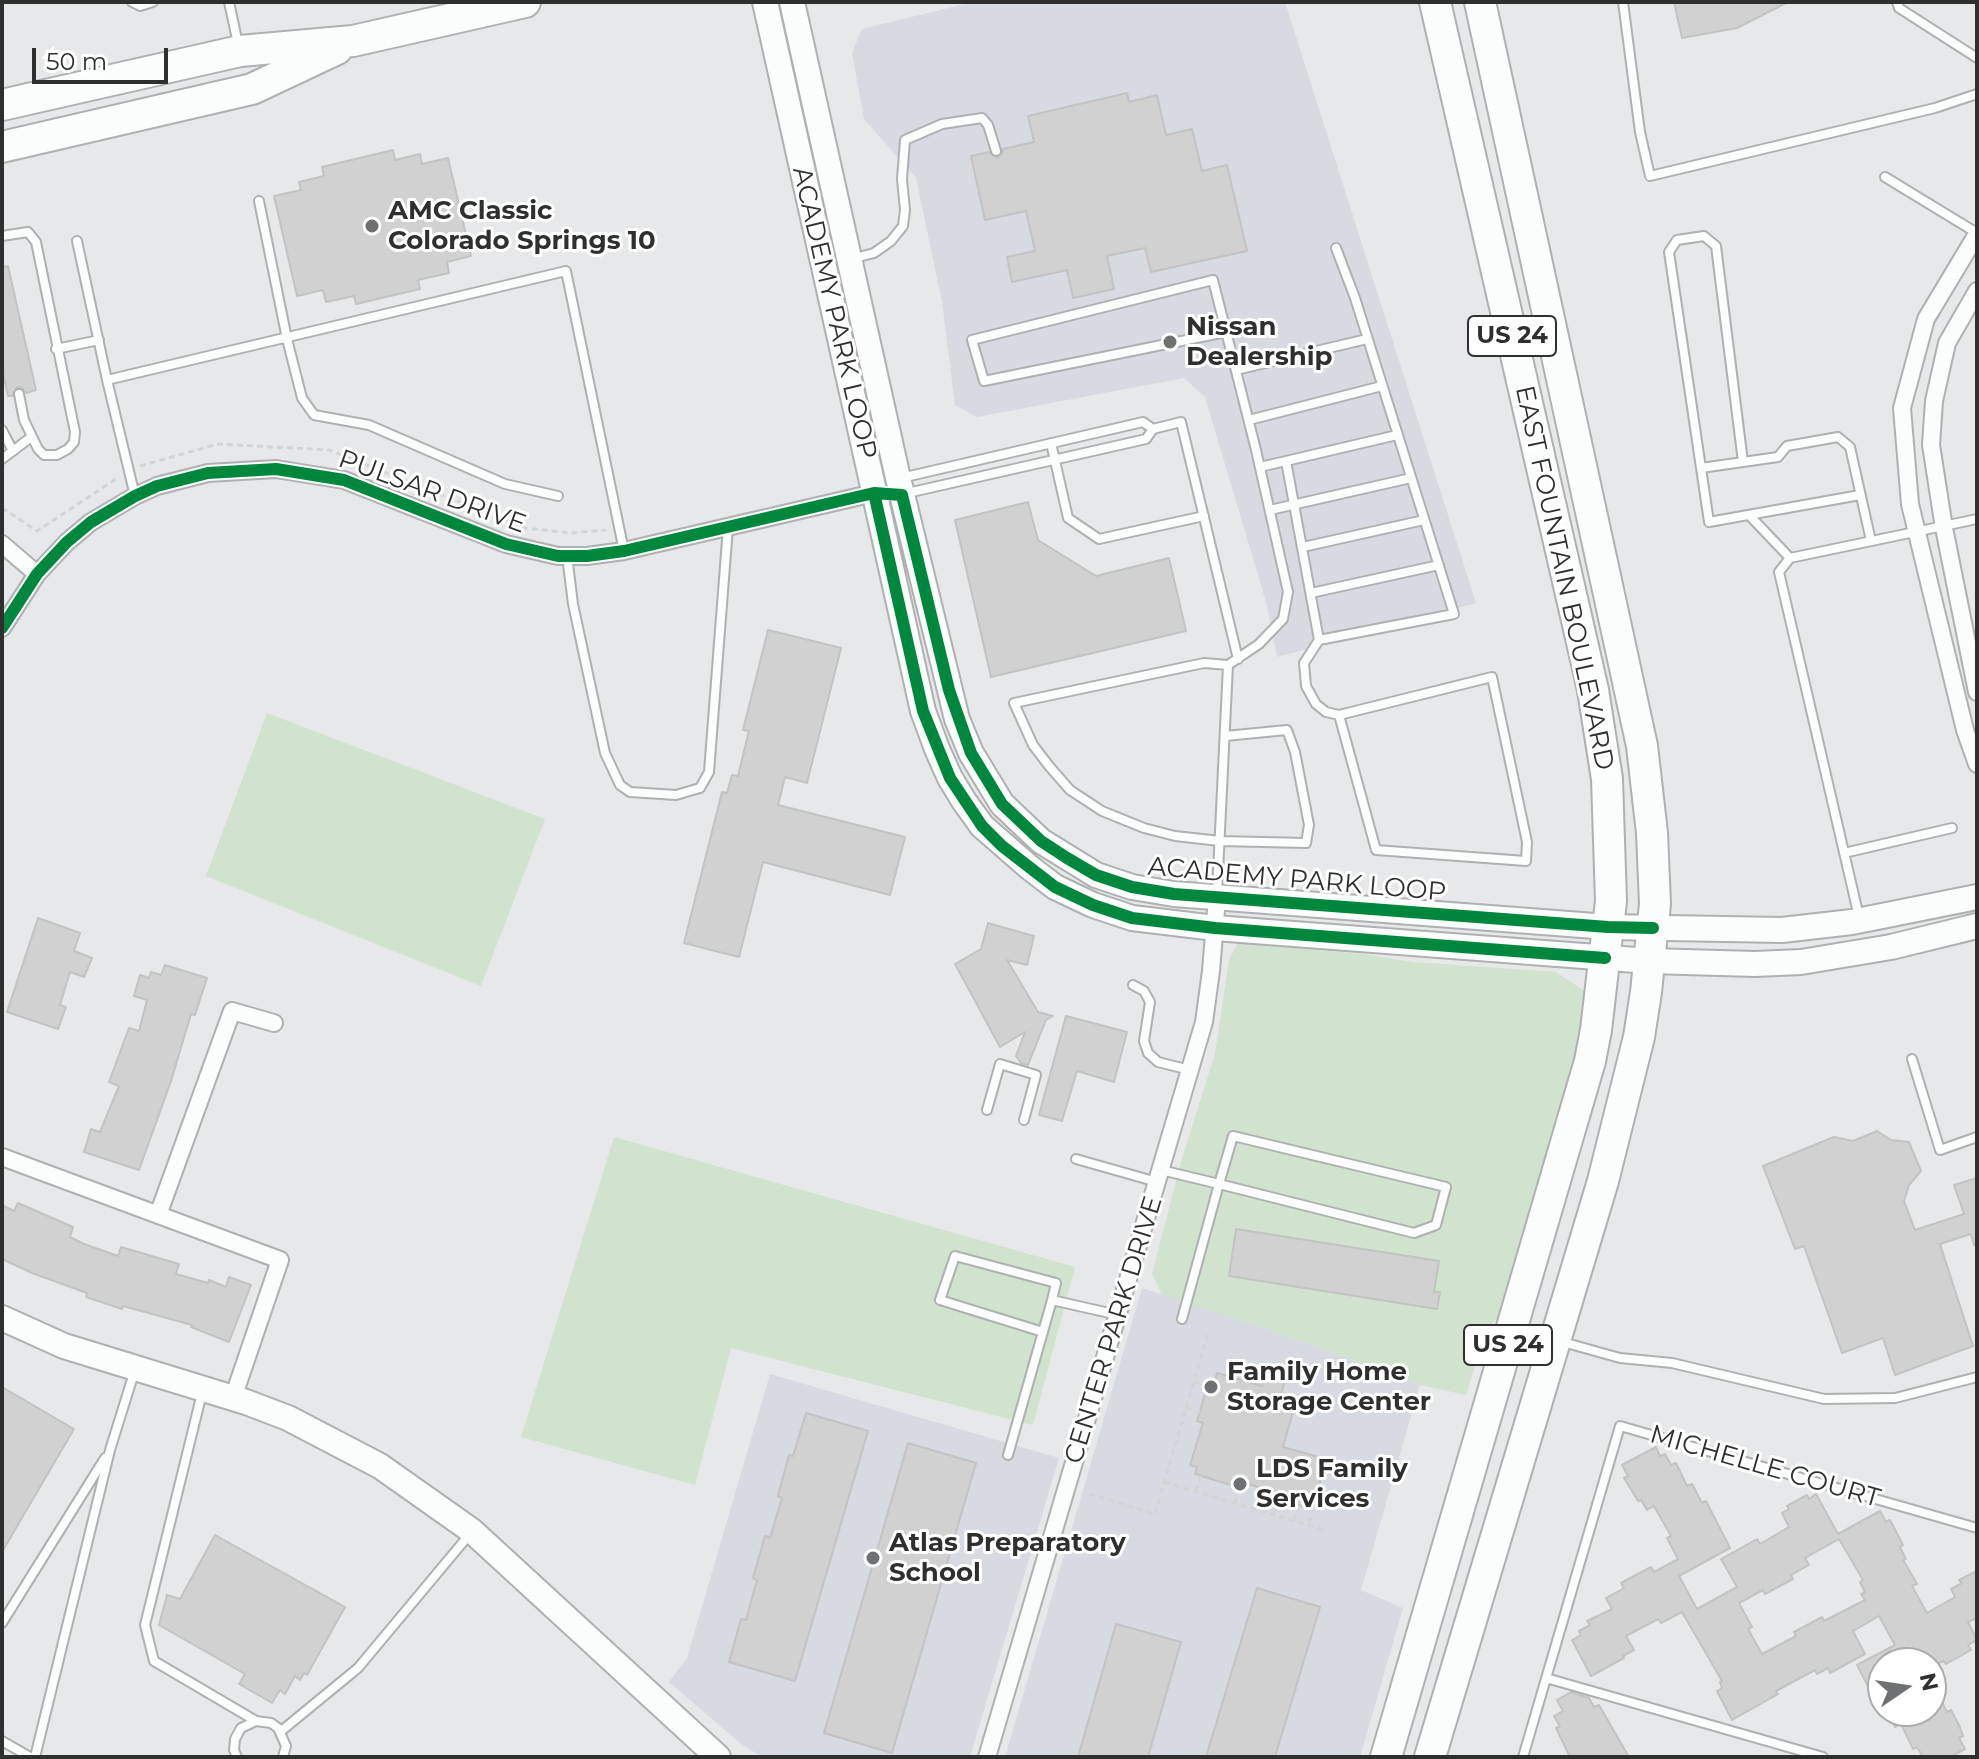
<!DOCTYPE html>
<html>
<head>
<meta charset="utf-8">
<style>
  body { margin:0 }
  #map { position:relative; width:1979px; height:1759px; overflow:hidden; background:#e7e8e9; font-family:Montserrat,sans-serif }
  canvas { display:block }
  .frame { position:absolute; inset:0; border:4px solid #2f2f30; pointer-events:none }
  .north { position:absolute; left:1867px; top:1647px; width:80px; height:80px; box-sizing:border-box; background:#fff; border:2px solid #acacac; border-radius:50%; rotate:77deg; font-size:22px; font-weight:700; line-height:32px; text-align:center; color:#2f2f30 }
  .north::after { content:''; display:block; margin:auto; width:28px; height:36px; background:#6f7071; clip-path:polygon(50% 0,100% 100%,50% 72%,0 100%) }
  .scale { position:absolute; left:32px; top:48px; width:136px; height:36px; box-sizing:border-box; border:4px solid #2f2f30; border-top:0; padding-left:10px; font-size:24px; line-height:28px; white-space:nowrap; color:#2f2f30; -webkit-text-stroke:6px #fff; paint-order:stroke }
</style>
</head>
<body>
<div id="map">
<canvas width="1979" height="1759"></canvas>
<div class="frame"></div>
<div class="north">N</div>
<div class="scale">50 m</div>
</div>
<script>
const ctx = document.querySelector('canvas').getContext('2d');
ctx.lineJoin = 'round';
function paint(path, color) { ctx.fillStyle = color; ctx.fill(path, 'evenodd'); }
const poly = rows => new Path2D(rows.map(r => 'M' + r).join(''));
function stroke(path, color, width, dash) { ctx.strokeStyle = color; ctx.lineWidth = width; ctx.lineCap = dash ? 'butt' : 'round'; ctx.setLineDash(dash || []); ctx.stroke(path); }
function write(font, color, halo, rows, align = 'center') {
  ctx.font = font + ' Montserrat,sans-serif'; ctx.lineWidth = 6; ctx.setLineDash([]); ctx.textBaseline = 'middle'; ctx.strokeStyle = halo; ctx.fillStyle = color; for (const [text, x, y, turn = 0] of rows) {
    ctx.save(); ctx.translate(x, y); ctx.rotate((+turn || 0) * Math.PI / 180); ctx.textAlign = isNaN(turn) ? turn : align; if (halo) ctx.strokeText(text, 0, 0); ctx.fillText(text, 0, 0); ctx.restore();
  }
}
const built = poly([
  [973,2,1285,2,1476,603,1277,657,1266,602,1205,397,1184,378,977,417,955,405,942,302,916,178,864,119,852,53,862,29],
  [1142,1288,1262,1327,1420,1385,1361,1590,1403,1608,1360,1757,1005,1757],
  [770,1374,1059,1458,970,1757,762,1757,741,1744,669,1682,687,1658]
]);
const green = poly([
  [267,713,545,819,481,986,206,876],
  [1238,943,1363,954,1413,962,1556,972,1589,994,1586,1022,1506,1305,1485,1334,1466,1395,1420,1385,1262,1327,1162,1295,1152,1274,1182,1158,1215,1054,1229,960],
  [614,1137,1075,1267,1033,1425,731,1348,695,1485,521,1437]
]);
const building = poly([
  [1674,2,1788,2,1737,28,1682,38,1674,2],
  [1127,93,1129,102,1157,95,1166,135,1192,129,1202,171,1227,165,1247,251,1151,272,1145,248,1107,256,1114,289,1073,298,1067,270,1012,282,1007,257,1035,251,1026,211,985,220,971,156,989,152,997,158,1002,155,1003,149,1034,142,1028,116,1127,93],
  [393,150,395,160,420,154,422,164,448,158,471,256,447,262,449,273,418,280,420,289,356,304,354,296,326,302,323,290,297,296,274,196,301,190,299,182,324,176,322,167,393,150],
  [8,266,36,390,26,393,22,388,17,387,12,396,8,396,2,368,2,267,8,266],
  [1028,502,1038,540,1096,576,1169,558,1186,631,991,677,955,520,1028,502],
  [768,630,841,648,807,783,785,777,778,805,905,837,890,895,763,862,739,957,684,943,722,792,727,793,732,775,738,776,749,731,743,730,768,630],
  [38,918,80,933,74,951,92,958,84,977,70,972,60,1005,66,1007,58,1029,7,1012,38,918],
  [988,923,1034,936,1027,965,1007,960,1038,1012,1053,1016,1046,1020,1028,1065,1021,1063,1016,1056,1025,1032,1000,1047,955,964,981,949,988,923],
  [165,965,207,978,195,1015,191,1014,171,1081,139,1170,84,1152,91,1129,100,1132,119,1086,109,1082,129,1028,139,1031,147,1000,134,996,140,975,149,978,151,972,161,975,165,965],
  [1066,1016,1127,1032,1114,1082,1077,1071,1062,1121,1039,1115,1066,1016],
  [1877,1131,1891,1140,1909,1142,1921,1171,1909,1185,1904,1201,1915,1230,1964,1214,1954,1185,1977,1178,1977,1245,1974,1245,1971,1234,1940,1244,1973,1346,1895,1375,1883,1338,1842,1353,1804,1246,1795,1249,1763,1166,1834,1137,1853,1141,1877,1131],
  [18,1203,73,1227,70,1237,84,1244,118,1256,121,1247,179,1264,176,1274,208,1283,209,1280,226,1287,229,1277,251,1285,229,1342,191,1327,192,1325,123,1306,122,1309,86,1297,87,1293,32,1273,2,1259,2,1205,14,1211,18,1203],
  [1236,1229,1439,1261,1434,1292,1440,1292,1437,1309,1229,1276,1236,1229],
  [1266,1371,1286,1377,1281,1394,1297,1398,1283,1447,1326,1459,1314,1504,1310,1503,1308,1508,1290,1503,1291,1498,1249,1484,1247,1490,1195,1474,1197,1467,1190,1465,1203,1423,1197,1421,1209,1380,1215,1381,1217,1373,1262,1386,1266,1371],
  [2,1387,74,1429,2,1552,2,1387],
  [806,1413,868,1431,795,1681,729,1662,741,1619,746,1620,757,1580,753,1578,765,1536,770,1538,782,1498,778,1496,789,1455,793,1456,806,1413],
  [908,1443,976,1463,892,1753,824,1733,908,1443],
  [1656,1447,1660,1456,1665,1454,1671,1465,1676,1463,1687,1486,1692,1484,1702,1503,1706,1501,1730,1548,1679,1576,1697,1609,1737,1587,1721,1559,1757,1539,1760,1544,1789,1527,1782,1513,1789,1509,1787,1506,1807,1495,1809,1499,1816,1494,1838,1534,1880,1511,1886,1522,1890,1520,1903,1545,1900,1547,1906,1559,1903,1560,1917,1584,1912,1586,1927,1613,1955,1597,1951,1589,1962,1583,1959,1580,1977,1571,1977,1618,1968,1622,1977,1640,1968,1645,1971,1650,1946,1664,1943,1661,1933,1666,1931,1663,1883,1663,1883,1715,1857,1665,1895,1645,1879,1616,1853,1631,1865,1654,1830,1673,1828,1668,1817,1674,1815,1670,1776,1691,1778,1694,1732,1720,1717,1691,1722,1688,1720,1682,1722,1681,1682,1612,1661,1623,1658,1619,1626,1636,1634,1650,1623,1656,1624,1658,1591,1676,1572,1640,1581,1635,1579,1631,1590,1625,1587,1621,1612,1609,1606,1598,1624,1588,1621,1583,1651,1567,1654,1572,1678,1559,1667,1538,1671,1536,1654,1506,1647,1510,1641,1500,1638,1501,1624,1478,1628,1476,1622,1465,1656,1447],
  [1839,1539,1863,1580,1860,1582,1865,1592,1861,1594,1865,1600,1824,1621,1822,1617,1794,1632,1796,1636,1762,1654,1748,1629,1752,1627,1739,1603,1763,1590,1765,1594,1793,1579,1791,1575,1809,1565,1805,1558,1839,1539],
  [215,1535,345,1607,307,1675,304,1673,300,1680,295,1676,285,1694,280,1690,272,1703,239,1684,245,1674,159,1625,167,1595,180,1599,215,1535],
  [1257,1588,1320,1607,1275,1757,1206,1757,1257,1588],
  [1116,1624,1181,1642,1148,1757,1078,1757,1116,1624],
  [1571,1692,1589,1698,1594,1707,1599,1705,1629,1757,1570,1757,1556,1728,1560,1726,1554,1716,1563,1711,1557,1700,1571,1692],
  [1942,1702,1947,1712,1951,1710,1959,1725,1963,1736,1959,1738,1965,1749,1950,1757,1923,1757,1917,1747,1913,1749,1901,1724,1895,1727,1887,1711,1931,1711,1931,1708,1942,1702]
]);
const path = poly([
  [140,466,218,444,329,450,525,528,571,533,606,530],
  [2,508,37,531,119,477],
  [1194,1382,1207,1386],
  [1186,1408,1200,1412],
  [1164,1482,1324,1530],
  [1196,1491,1201,1476],
  [1089,1494,1155,1514,1208,1333],
  [1235,1503,1239,1488],
  [1274,1513,1280,1494],
  [1294,1521,1299,1506],
  [1309,1523,1314,1504]
]);
const lane = poly([
  [132,2,140,6,153,2],
  [229,2,238,44],
  [1623,2,1640,132,1650,176,1935,108,1977,94],
  [1897,2,1899,8,1977,58],
  [1885,177,1977,233],
  [259,201,287,339,302,398,314,415,369,425,505,484,558,496],
  [2,236,28,232,36,242,75,432,74,442,68,449,57,455,44,455,38,449,24,420,19,394],
  [77,241,107,380],
  [1336,248,1355,298,1454,614,1319,640,1304,663,1306,686,1316,704,1326,712,1339,715,1492,677,1527,842,1526,861,1376,850,1339,715],
  [851,259,874,253,891,241,903,226,905,210,902,179,905,140,942,124,982,118,988,125,996,151],
  [56,349,99,340],
  [1236,370,1367,339],
  [1249,420,1382,386],
  [1153,429,1181,422,1238,659],
  [2,430,13,451],
  [1051,443,1068,518,1099,539,1204,516],
  [2,459,30,438],
  [1286,461,1397,435],
  [1260,467,1286,461,1319,640],
  [1701,468,1669,252,1677,240,1704,236,1716,246,1743,462],
  [901,478,1143,422,1153,429,1146,439,903,494],
  [1860,495,1709,522,1701,468,1778,457,1787,446,1838,437,1850,447,1871,541],
  [135,496,107,380,566,271,624,551],
  [1270,510,1411,478],
  [1749,515,1790,558],
  [1303,547,1424,520],
  [567,556,573,604,605,753,620,785,630,792,676,795,700,788,709,772,728,527],
  [1311,593,1439,565],
  [1225,736,1287,730,1295,752,1309,825,1306,843,1220,841,1175,836,1144,828,1102,811,1070,790,1049,766,1033,745,1014,703,1204,663,1228,665],
  [1844,853,1952,828],
  [1217,893,1228,665,1259,644,1283,619,1288,592,1256,450,1213,280,972,340,984,381,1226,332],
  [1859,917,1779,572,1790,558,1977,519],
  [1133,985,1144,991,1150,1002,1144,1041,1148,1053,1158,1062,1190,1070],
  [1912,1059,1940,1150,1977,1137],
  [987,1110,1000,1064,1036,1075,1024,1120],
  [1076,1159,1157,1182],
  [1161,1170,1219,1184,1414,1233,1436,1225,1446,1187,1233,1136,1219,1184,1182,1319],
  [1043,1332,940,1300,955,1256,1056,1283,1052,1300,1118,1315],
  [1559,1341,1620,1358,1672,1363,1824,1399,1895,1398,1977,1377],
  [202,1393,145,1625,154,1661,256,1721],
  [1008,1455,1052,1300],
  [2,1623,105,1458],
  [1546,1678,1823,1757],
  [280,1732,358,1668,469,1535],
  [2,1741,30,1757],
  [35,1757,110,1450,134,1373],
  [237,1757,234,1750,235,1739,241,1728,256,1721,271,1723,278,1728,286,1746,283,1757],
  [1523,1757,1620,1426,1977,1528]
]);
const street = poly([
  [1977,234,1926,319,1902,408,1910,504,1965,730,1977,764],
  [1977,291,1947,343,1934,401,1931,445,1944,528,1977,692],
  [2,544,37,574],
  [2,628,37,574,67,542,91,522,135,496,157,486,208,473,276,469,344,480,506,544,558,556,587,556,624,551,874,493,885,494],
  [2,1157,280,1260,233,1398],
  [158,1215,232,1011,274,1023],
  [987,1757,1204,1022,1211,971,1217,898]
]);
const secondary = poly([
  [765,2,923,711,937,749,950,778,964,801,982,826,1029,867,1055,887,1093,905,1132,918,1215,928,1649,961,1755,964,1801,962,1891,947,1977,926],
  [792,2,898,478,957,719,971,753,1002,804,1041,841,1096,875,1132,887,1174,894,1608,927,1782,930,1852,922,1977,897],
  [2,1318,64,1346,246,1402,288,1418,380,1466,472,1531,718,1757]
]);
const highway = poly([
  [2,105,240,51,353,41,525,2],
  [2,147,252,89,337,49],
  [1386,1757,1590,1061,1596,1030,1611,901,1607,779,1593,690,1435,2],
  [1430,1757,1603,1181,1639,1037,1646,992,1655,904,1652,833,1642,746,1480,2]
]);
const cycleway = poly([
  [874,493,923,711,950,778,982,826,1002,846,1055,887,1093,905,1132,918,1215,928,1605,958],
  [2,628,37,574,67,542,91,522,135,496,157,486,208,473,276,469,344,480,506,544,558,556,587,556,624,551,874,493,902,495,949,690,971,753,1002,804,1041,841,1067,858,1096,875,1132,887,1174,894,1608,927,1653,928]
]);
const markers = [
  [372,226,8,"#6f7071"],
  [1170,342,8,"#6f7071"],
  [1211,1387,8,"#6f7071"],
  [1240,1484,8,"#6f7071"],
  [873,1558,8,"#6f7071"]
];
const shields = [
  [1512,336,88],
  [1508,1345,88]
];
const shieldNames = [
  ["US 24",1512,336],
  ["US 24",1508,1345]
];
const poiNames = [
  ["AMC Classic",388,211],
  ["Colorado Springs 10",388,241],
  ["Nissan",1186,327],
  ["Dealership",1186,357],
  ["Family Home",1227,1372],
  ["Storage Center",1227,1402],
  ["LDS Family",1256,1469],
  ["Services",1256,1499],
  ["Atlas Preparatory",889,1543],
  ["School",889,1573]
];
const streetNames = [
  ["ACADEMY PARK LOOP",834,313,77],
  ["PULSAR DRIVE",432,492,20],
  ["EAST FOUNTAIN BOULEVARD",1564,578,78],
  ["ACADEMY PARK LOOP",1297,880,5],
  ["CENTER PARK DRIVE",1114,1330,-73],
  ["MICHELLE COURT",1765,1467,16]
];
paint(built, '#d7dae0');
paint(green, '#d1e2cf');
paint(building, '#d1d1d2');
stroke(building, '#c3c3c4', 2);
stroke(lane, '#afb0b1', 12);
stroke(street, '#afb0b1', 20);
stroke(secondary, '#afb0b1', 28);
stroke(highway, '#afb0b1', 34);
stroke(path, '#d4d4d5', 3, [6, 4]);
stroke(lane, '#fbfcfc', 8);
stroke(street, '#fbfcfc', 16);
stroke(secondary, '#fbfcfc', 24);
stroke(highway, '#fbfcfc', 30);
stroke(cycleway, '#00873e', 12);
for (const [x, y, r, color] of markers) { const dot = new Path2D(); dot.arc(x, y, r, 0, 2 * Math.PI); ctx.fillStyle = color; ctx.fill(dot); stroke(dot, '#fff', 3); }
for (const [x, y, w] of shields) { const box = new Path2D(); box.roundRect(x - w / 2, y - 20, w, 40, 6); ctx.fillStyle = '#fff'; ctx.fill(box); stroke(box, '#2f2f30', 2); }
write('bold 24px', '#2f2f30', null, shieldNames);
write('bold 26px', '#2f2f30', '#fff', poiNames, 'left');
write('26px', '#2f2f30', '#fff', streetNames);
</script>
</body>
</html>
